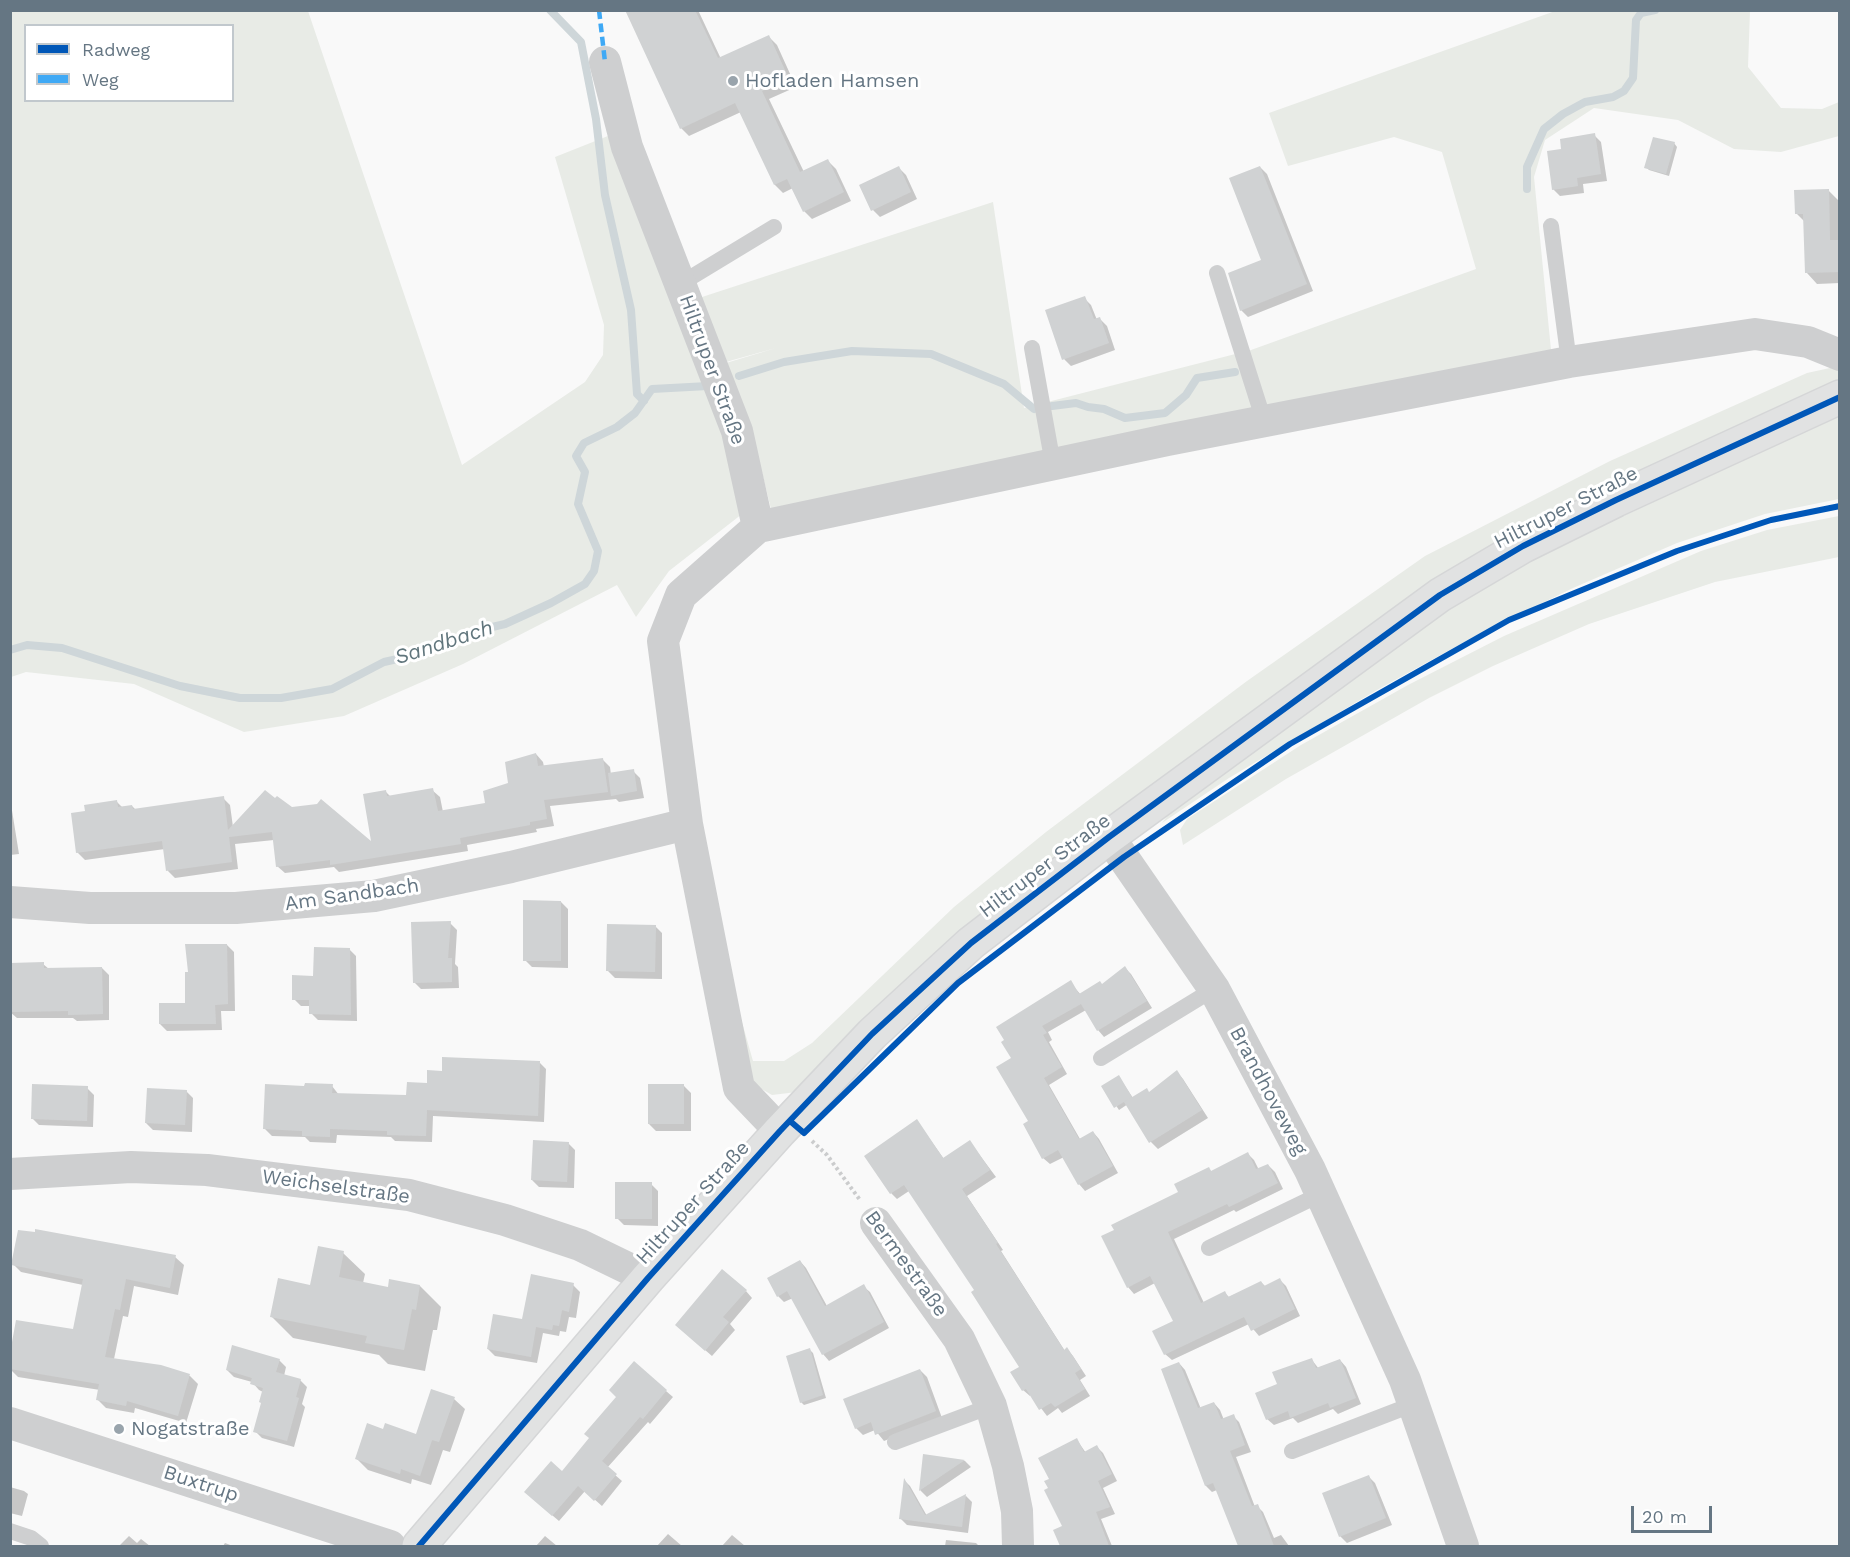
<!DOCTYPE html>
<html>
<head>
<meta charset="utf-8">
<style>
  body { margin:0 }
  #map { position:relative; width:1850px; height:1557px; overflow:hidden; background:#f9f9f9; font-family:"Work Sans",sans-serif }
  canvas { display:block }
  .frame { position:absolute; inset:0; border:12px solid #657683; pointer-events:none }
  .legend { position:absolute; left:24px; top:24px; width:210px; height:78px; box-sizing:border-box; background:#fff; border:2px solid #c1c8cd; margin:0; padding:8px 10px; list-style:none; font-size:18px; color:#657683 }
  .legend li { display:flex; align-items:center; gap:12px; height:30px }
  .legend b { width:30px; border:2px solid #c1c8cd }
  .scale { position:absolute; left:1631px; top:1506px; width:81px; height:27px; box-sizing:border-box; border:3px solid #657683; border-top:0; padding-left:8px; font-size:18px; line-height:21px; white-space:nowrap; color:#657683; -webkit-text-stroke:4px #fff; paint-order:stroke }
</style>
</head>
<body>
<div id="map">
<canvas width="1850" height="1557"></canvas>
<div class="frame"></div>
<ul class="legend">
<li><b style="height:8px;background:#0057b8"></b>Radweg</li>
<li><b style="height:8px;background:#3fa9f5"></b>Weg</li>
</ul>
<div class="scale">20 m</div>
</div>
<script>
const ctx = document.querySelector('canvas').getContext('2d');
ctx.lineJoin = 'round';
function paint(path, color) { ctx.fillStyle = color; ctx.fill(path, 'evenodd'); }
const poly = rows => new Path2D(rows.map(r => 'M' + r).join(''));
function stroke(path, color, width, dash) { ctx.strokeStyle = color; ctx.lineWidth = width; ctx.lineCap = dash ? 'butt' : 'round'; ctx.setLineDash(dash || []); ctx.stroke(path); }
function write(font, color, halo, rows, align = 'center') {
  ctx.font = font + ' "Work Sans",sans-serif'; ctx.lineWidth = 6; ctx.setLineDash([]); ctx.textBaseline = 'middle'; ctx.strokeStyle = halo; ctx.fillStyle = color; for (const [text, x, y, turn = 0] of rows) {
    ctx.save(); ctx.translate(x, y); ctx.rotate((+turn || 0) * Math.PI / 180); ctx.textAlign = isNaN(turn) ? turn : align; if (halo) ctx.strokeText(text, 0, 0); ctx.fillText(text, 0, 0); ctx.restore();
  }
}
const green = poly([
  [1558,10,1750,11,1748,67,1781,108,1822,109,1839,102,1839,136,1781,152,1734,149,1678,120,1594,108,1545,140,1534,177,1551,350,772,513,751,428,726,363,776,348,708,367,742,514,669,571,636,617,617,585,463,664,344,716,244,732,134,684,26,672,11,677,11,11,308,11,462,465,585,382,603,355,604,325,555,157,613,134,699,298,993,202,1024,408,1251,350,1476,269,1442,152,1394,137,1288,166,1269,113],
  [26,26,232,26,232,100,26,100],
  [1839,366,1839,385,1532,529,797,1092,772,1095,746,1080,736,1001,753,1061,784,1061,812,1043,954,907,1046,832,1247,681,1425,556,1610,461,1807,373],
  [1839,416,1839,499,1765,514,1677,543,1573,588,1475,636,1377,690,1229,778,1162,823,1177,803,1440,612,1539,555],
  [1839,516,1839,557,1715,582,1589,624,1493,666,1429,698,1286,779,1183,845,1180,830,1187,819,1301,745,1408,685,1504,636,1701,551,1767,530]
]);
const shadow = poly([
  [627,10,698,10,721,59,769,37,777,45,796,87,769,99,804,172,828,161,836,169,851,201,812,219,804,211,793,188,783,193,775,185,741,112,689,136,681,128],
  [1594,135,1601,142,1607,181,1583,184,1584,193,1560,196,1553,189,1563,151],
  [1674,143,1677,147,1669,176,1649,170,1646,167],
  [1260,167,1267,174,1313,291,1248,317,1241,310,1263,260],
  [899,168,906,175,917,199,880,217,873,210,861,186],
  [1828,190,1839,201,1840,283,1817,284,1807,273,1805,222,1797,214],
  [1084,298,1091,305,1097,320,1100,319,1107,326,1115,350,1071,366,1064,359,1047,311],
  [536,754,543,762,544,767,602,759,610,767,611,775,633,771,640,778,644,798,619,802,616,799,550,806,554,826,536,829,537,832,467,845,468,851,339,872,334,867,285,873,277,866,274,840,235,844,238,869,175,878,168,871,165,849,85,860,77,852,87,813,117,802,122,807,132,806,136,810,223,798,230,805,233,827,292,809,373,845,386,792,391,797,432,790,440,797,443,812,486,804,510,784],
  [10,798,19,854,10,855],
  [561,902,568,909,568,968,532,967,525,960],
  [450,923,457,930,455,964,458,967,459,988,421,989,414,982],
  [655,926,662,933,662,979,615,978,608,971],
  [227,945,234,952,235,1011,221,1011,222,1030,167,1031,160,1024,187,1004],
  [349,949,356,956,357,1021,318,1020,311,1013,311,1006,301,1006,294,999],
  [43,964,49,969,102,968,109,975,109,1020,77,1021,73,1018,17,1018,10,1012],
  [1125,968,1131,974,1152,1008,1104,1037,1098,1030,1086,1010,1048,1032,1052,1040,1049,1042,1067,1074,1049,1085,1080,1139,1093,1132,1099,1139,1118,1173,1085,1191,1079,1184,1064,1157,1050,1164,1043,1158,1030,1122,1013,1058,1070,982,1081,995,1103,985],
  [540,1063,546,1069,544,1122,433,1116,432,1142,395,1141,391,1137,337,1135,336,1143,310,1142,305,1137,272,1136,265,1129,306,1088,332,1086,339,1095,408,1097,444,1073],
  [1177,1072,1183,1079,1208,1118,1158,1149,1151,1142,1128,1104,1119,1110,1103,1086,1119,1077,1133,1098,1150,1094],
  [684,1086,691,1093,691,1131,656,1131,649,1124],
  [87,1088,94,1095,93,1127,39,1125,32,1118],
  [186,1091,193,1098,192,1132,153,1130,146,1123],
  [917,1121,944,1159,970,1142,996,1177,967,1196,1003,1250,1001,1251,1065,1351,1067,1349,1073,1356,1086,1376,1080,1380,1090,1396,1062,1413,1058,1408,1047,1416,1031,1395,1030,1396,1023,1390,1021,1367,976,1290,909,1191,897,1199,891,1193],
  [568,1143,575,1150,574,1188,539,1187,532,1180],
  [1248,1154,1254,1160,1259,1170,1268,1165,1275,1172,1283,1189,1236,1212,1234,1210,1174,1239,1204,1303,1225,1293,1229,1297,1261,1282,1266,1287,1280,1280,1286,1286,1300,1316,1259,1336,1249,1324,1172,1360,1165,1354,1175,1322,1155,1283,1134,1294,1128,1287,1180,1193,1209,1169,1212,1172],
  [651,1184,658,1191,658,1226,624,1225,617,1218],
  [343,1253,365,1274,363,1283,389,1288,420,1286,441,1307,437,1330,433,1330,425,1371,388,1364,379,1355,293,1338,272,1317,311,1287],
  [175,1257,184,1265,178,1295,134,1286,128,1317,123,1316,114,1359,190,1376,198,1384,186,1423,135,1408,134,1413,106,1408,98,1400,100,1390,18,1377,10,1369,10,1362,74,1330,83,1285,21,1272,13,1264],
  [800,1261,806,1268,827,1306,863,1286,870,1292,889,1328,829,1361,823,1354,793,1298,784,1302,778,1296],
  [573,1285,580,1292,576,1318,569,1317,566,1332,560,1331,559,1336,543,1333,537,1363,495,1356,488,1349],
  [746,1291,752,1298,730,1324,735,1330,712,1356,683,1331],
  [810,1350,813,1353,826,1398,804,1405,801,1402],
  [279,1360,286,1367,284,1376,300,1380,307,1387,302,1404,305,1407,294,1447,262,1438,255,1431,263,1404,263,1392,259,1390,252,1382,234,1377,227,1370],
  [1312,1360,1319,1369,1340,1360,1346,1367,1361,1404,1338,1414,1333,1409,1298,1423,1293,1418,1274,1425,1267,1419,1279,1385],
  [1179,1363,1185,1370,1201,1409,1214,1403,1220,1410,1224,1420,1233,1416,1239,1422,1251,1452,1236,1457,1255,1507,1257,1506,1263,1512,1274,1538,1281,1535,1289,1546,1239,1546,1217,1490,1212,1492,1206,1486],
  [920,1370,927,1377,942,1418,884,1441,875,1430,863,1435,856,1428],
  [666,1391,673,1397,650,1424,648,1422,607,1468,622,1481,602,1506,585,1491,559,1521,533,1499,562,1473,591,1438,618,1397],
  [454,1399,465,1409,450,1452,443,1450,431,1485,412,1479,411,1484,368,1470,357,1459,384,1431,417,1436],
  [1077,1440,1086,1453,1097,1447,1103,1453,1117,1481,1103,1488,1115,1514,1101,1519,1112,1546,1061,1546,1055,1531,1064,1527,1050,1489,1051,1480],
  [925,1456,965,1461,971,1467,927,1497,920,1490],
  [1368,1476,1375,1483,1392,1525,1347,1543,1340,1536],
  [905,1481,910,1486,927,1516,966,1496,972,1502,968,1533,907,1525,901,1519],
  [10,1487,24,1491,28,1494,22,1516,10,1513],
  [668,1534,682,1546,657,1546],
  [732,1535,745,1546,722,1546],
  [129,1536,137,1543,141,1539,150,1546,119,1546],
  [545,1536,557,1546,536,1546],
  [946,1540,976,1543,979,1546,945,1546],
  [225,1543,233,1546,223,1546]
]);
const stream = poly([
  [550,10,581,42,596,119,605,195,631,310,637,394,644,401],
  [1527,189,1527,167,1544,129,1563,114,1585,102,1613,97,1624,91,1633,78,1636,20,1641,13,1655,10],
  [739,376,784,362,852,351,931,354,1004,384,1034,409],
  [1052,406,1076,403,1088,407,1104,409,1125,418,1165,413,1186,395,1197,378,1235,372],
  [10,650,27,645,62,648,180,686,240,698,281,698,332,689,384,662,411,656,488,628,505,624,551,603,585,584,594,571,598,551,578,504,585,472,576,456,584,443,617,427,635,413,652,389,708,386]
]);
const building = poly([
  [625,10,695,10,718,58,769,35,789,79,762,91,800,172,828,159,844,192,803,212,787,179,774,185,735,103,680,129],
  [1595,133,1601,174,1577,178,1578,186,1552,190,1547,151,1561,149,1560,139],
  [1653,137,1675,142,1666,174,1644,168],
  [899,166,911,192,871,211,859,185],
  [1260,166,1307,284,1240,311,1228,273,1261,260,1229,178],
  [1829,189,1830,240,1839,240,1839,272,1805,273,1803,214,1795,214,1794,190],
  [1085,296,1094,319,1100,317,1109,343,1062,360,1045,310],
  [536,753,538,766,603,758,608,792,544,800,547,819,530,822,530,825,460,838,461,844,330,865,330,860,276,867,272,832,229,837,232,862,166,871,162,841,76,853,71,813,85,811,84,805,117,800,118,807,132,805,133,809,224,796,228,830,265,790,275,798,277,796,292,807,317,804,321,799,371,841,363,794,386,790,387,796,433,788,438,811,485,803,483,791,508,783,505,762],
  [634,769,637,791,611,796,608,773],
  [523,900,561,901,561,961,523,961],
  [451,921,448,958,452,958,452,982,413,983,411,922],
  [607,924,656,925,655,972,606,971],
  [185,944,227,944,228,1004,215,1005,216,1024,159,1024,159,1003,185,1003,185,972,188,972],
  [314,947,350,948,351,1015,309,1014,309,1000,292,1000,292,975,313,976],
  [44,962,44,968,102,967,103,1014,68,1015,68,1011,10,1012,10,963],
  [1125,966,1147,1001,1097,1031,1081,1004,1042,1026,1047,1033,1043,1035,1062,1067,1044,1078,1079,1139,1093,1131,1113,1166,1078,1185,1058,1150,1042,1159,1023,1124,1028,1121,996,1067,1011,1058,1001,1042,1004,1040,996,1027,1071,980,1079,994,1100,981,1102,984],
  [442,1057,540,1061,538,1116,427,1110,426,1136,387,1135,387,1131,330,1129,330,1137,302,1136,302,1131,263,1129,265,1084,304,1086,305,1083,333,1084,332,1093,406,1095,407,1082,427,1083,427,1070,442,1071],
  [1177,1070,1202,1110,1149,1143,1124,1102,1147,1088,1149,1092],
  [1119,1075,1132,1097,1114,1108,1101,1086],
  [32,1084,88,1086,87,1121,31,1119],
  [648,1084,684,1084,684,1124,648,1124],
  [147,1088,187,1090,185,1125,145,1123],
  [917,1119,943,1158,970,1140,990,1170,962,1189,998,1243,996,1244,1064,1350,1067,1347,1081,1369,1075,1373,1085,1389,1055,1407,1051,1403,1039,1410,1026,1389,1022,1391,1010,1372,1019,1367,971,1292,974,1290,904,1185,890,1194,864,1156],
  [533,1140,569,1142,567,1182,531,1180],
  [1248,1152,1256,1169,1268,1164,1278,1183,1229,1207,1227,1204,1168,1232,1201,1303,1225,1291,1228,1297,1261,1281,1264,1286,1280,1278,1295,1309,1251,1331,1244,1317,1164,1355,1152,1331,1173,1321,1150,1276,1127,1288,1101,1236,1114,1230,1111,1225,1178,1192,1174,1184,1209,1167,1211,1171],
  [615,1182,652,1182,652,1219,615,1219],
  [35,1229,176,1255,170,1288,126,1279,120,1310,115,1309,105,1357,161,1365,190,1374,178,1416,127,1401,126,1406,96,1400,99,1384,10,1369,10,1353,16,1320,73,1329,83,1279,11,1265,18,1230,35,1232],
  [318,1246,344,1251,339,1277,388,1287,389,1279,420,1285,416,1310,412,1309,404,1350,365,1343,367,1336,270,1317,278,1278,310,1285],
  [800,1260,825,1306,864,1284,884,1322,822,1355,787,1291,777,1297,767,1278],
  [722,1269,747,1290,723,1317,729,1322,705,1351,675,1325],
  [531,1274,574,1283,569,1312,562,1310,559,1326,553,1325,552,1330,536,1327,531,1357,487,1349,493,1314,522,1319],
  [232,1345,280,1359,276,1372,301,1379,296,1397,299,1398,287,1441,253,1432,261,1403,259,1402,263,1388,250,1384,252,1378,226,1370],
  [810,1348,823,1395,800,1403,786,1356],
  [1312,1358,1316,1368,1340,1359,1356,1398,1330,1408,1328,1403,1290,1418,1288,1411,1266,1420,1255,1393,1277,1384,1272,1372],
  [634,1361,667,1390,643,1419,640,1417,602,1461,617,1474,594,1501,578,1486,552,1516,524,1492,551,1461,562,1471,589,1438,584,1434,616,1397,609,1390],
  [1179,1362,1198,1408,1214,1402,1221,1419,1234,1414,1245,1445,1230,1451,1252,1506,1258,1504,1274,1546,1238,1546,1213,1483,1205,1486,1161,1369],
  [920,1369,936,1411,875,1435,871,1422,855,1429,843,1399],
  [431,1389,455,1397,439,1442,432,1440,420,1476,401,1469,400,1474,355,1459,367,1423,383,1429,385,1423,416,1434],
  [1077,1438,1084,1452,1097,1445,1112,1474,1098,1481,1110,1507,1096,1512,1109,1546,1060,1546,1053,1530,1062,1526,1044,1490,1048,1488,1044,1481,1049,1479,1038,1458],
  [923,1454,965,1460,919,1491],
  [1369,1475,1386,1518,1339,1537,1322,1493],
  [904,1478,925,1515,966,1494,962,1527,899,1519]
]);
const path = poly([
  [812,1141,827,1155,860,1200]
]);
const lane = poly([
  [1551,226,1569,362],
  [1217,273,1264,421],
  [680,284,774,227],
  [1032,348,1053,464],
  [1101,1058,1214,989],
  [1209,1248,1321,1194],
  [895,1442,991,1406],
  [1292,1451,1414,1404],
  [10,1531,31,1538,41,1546]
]);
const street = poly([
  [605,62,627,147,737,431,758,527,1167,440,1569,362,1755,334,1808,342,1840,355],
  [758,527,681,595,663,641,687,824,739,1088,780,1131],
  [1109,837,1214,989,1310,1170,1405,1380,1463,1546],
  [10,902,90,908,236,908,374,896,511,867,687,824],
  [10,1174,131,1167,207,1170,409,1195,505,1220,580,1245,648,1278],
  [876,1223,959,1339,991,1406,1008,1466,1017,1511,1018,1546],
  [10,1423,390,1546]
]);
const secondary = poly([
  [419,1546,648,1278,780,1131,872,1034,971,943,1109,837,1440,595,1523,546,1616,500,1840,397]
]);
const quiet = poly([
  [599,10,605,62]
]);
const cycleway = poly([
  [790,1121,804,1133,958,983,1124,857,1290,744,1509,620,1677,551,1771,520,1840,506],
  [419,1546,648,1278,780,1131,872,1034,971,943,1109,837,1440,595,1523,546,1616,500,1840,397]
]);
const markers = [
  [733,81,6,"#99a4ac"],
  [119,1429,6,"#99a4ac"]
];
const poiNames = [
  ["Hofladen Hamsen",745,81],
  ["Nogatstraße",131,1429]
];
const streetNames = [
  ["Hiltruper Straße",712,370,70],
  ["Hiltruper Straße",1566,508,-27],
  ["Hiltruper Straße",1045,866,-37],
  ["Am Sandbach",352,895,-8],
  ["Brandhoveweg",1268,1091,62],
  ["Weichselstraße",336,1187,8],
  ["Hiltruper Straße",693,1203,-48],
  ["Bermestraße",906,1264,54],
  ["Buxtrup",201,1484,18]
];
const waterNames = [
  ["Sandbach",444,643,-18]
];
paint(green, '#e8ebe6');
paint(shadow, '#0003');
stroke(stream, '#ced6d9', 8);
paint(building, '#d0d2d3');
stroke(secondary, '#d5d6d7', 36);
stroke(path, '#cbcccd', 4, [3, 3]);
stroke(lane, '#cecfd0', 16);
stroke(street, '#cecfd0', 32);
stroke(secondary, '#e1e2e2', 33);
stroke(quiet, '#3fa9f5', 4.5, [9, 4.5]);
stroke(cycleway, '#0057b8', 6);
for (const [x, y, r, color] of markers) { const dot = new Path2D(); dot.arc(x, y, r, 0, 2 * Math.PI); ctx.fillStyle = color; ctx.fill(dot); stroke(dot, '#fff', 2); }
write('20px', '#657683', '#fff', poiNames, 'left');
write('20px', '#657683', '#fff', streetNames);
write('italic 21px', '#60757c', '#fff', waterNames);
</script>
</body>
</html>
